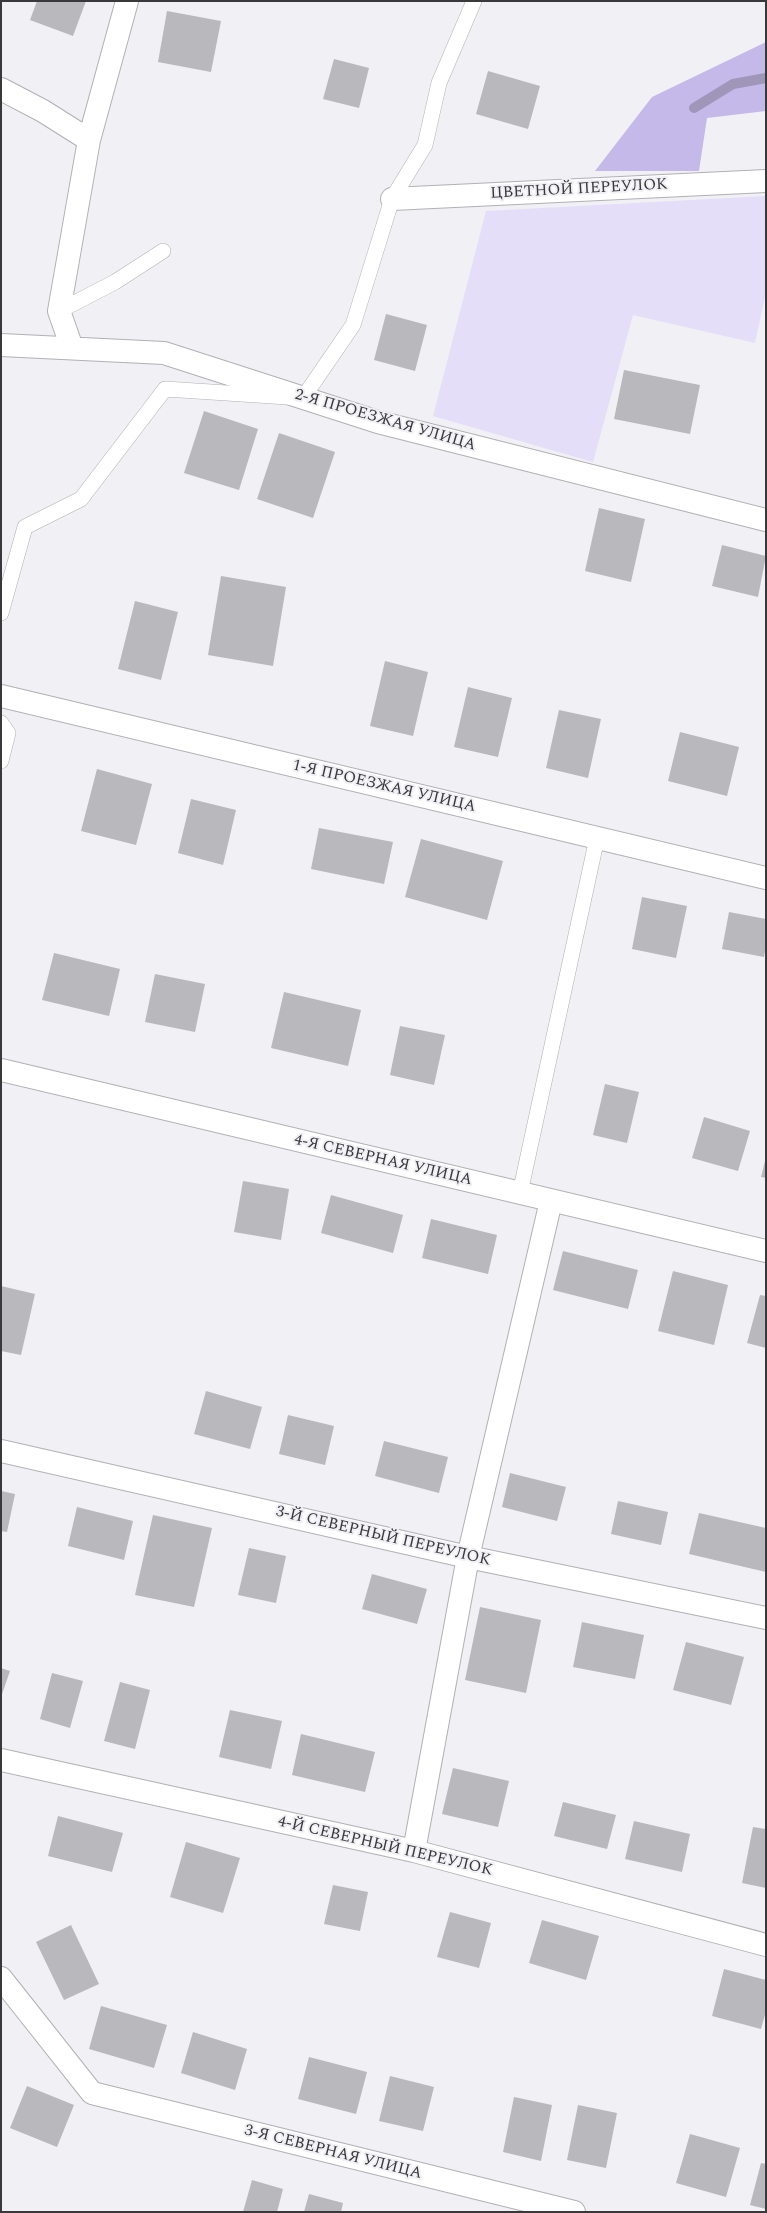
<!DOCTYPE html>
<html>
<head>
<meta charset="utf-8">
<style>
  body { margin:0 }
  #map { position:relative; width:767px; height:2213px; overflow:hidden; background:#f1f0f5; font-family:Spectral,serif }
  canvas { display:block }
  .frame { position:absolute; inset:0; border:2px solid #39393b; pointer-events:none }
</style>
</head>
<body>
<div id="map">
<canvas width="767" height="2213"></canvas>
<div class="frame"></div>
</div>
<script>
const ctx = document.querySelector('canvas').getContext('2d');
ctx.lineJoin = 'round';
function paint(path, color) { ctx.fillStyle = color; ctx.fill(path, 'evenodd'); }
const poly = rows => new Path2D(rows.map(r => 'M' + r).join(''));
function stroke(path, color, width, dash) { ctx.strokeStyle = color; ctx.lineWidth = width; ctx.lineCap = dash ? 'butt' : 'round'; ctx.setLineDash(dash || []); ctx.stroke(path); }
function write(font, color, halo, rows, align = 'center') {
  ctx.font = font + ' Spectral,serif'; ctx.lineWidth = 4; ctx.setLineDash([]); ctx.textBaseline = 'middle'; ctx.strokeStyle = halo; ctx.fillStyle = color; for (const [text, x, y, turn = 0] of rows) {
    ctx.save(); ctx.translate(x, y); ctx.rotate((+turn || 0) * Math.PI / 180); ctx.textAlign = isNaN(turn) ? turn : align; if (halo) ctx.strokeText(text, 0, 0); ctx.fillText(text, 0, 0); ctx.restore();
  }
}
const green = poly([
  [766,196,766,292,755,343,633,315,593,462,433,416,486,211]
]);
const forest = poly([
  [766,42,766,111,707,118,699,171,595,171,652,97]
]);
const stream = poly([
  [694,108,733,84,766,78]
]);
const building = poly([
  [37,1,86,1,73,36,30,20],
  [167,11,221,21,211,72,158,62],
  [334,59,369,68,359,108,323,99],
  [488,71,540,86,528,129,476,114],
  [386,314,427,325,415,371,374,360],
  [624,370,700,385,690,434,614,419],
  [204,411,258,429,239,490,184,473],
  [279,433,335,452,313,518,257,499],
  [599,508,645,519,631,582,585,571],
  [722,545,766,556,758,597,712,586],
  [221,576,286,587,273,666,208,655],
  [135,601,178,612,161,680,118,669],
  [385,661,428,672,413,736,370,726],
  [468,687,512,698,498,757,454,747],
  [559,710,601,719,588,778,546,768],
  [680,732,739,747,727,796,668,781],
  [97,769,152,784,136,845,81,831],
  [191,799,236,810,223,865,178,853],
  [319,828,393,842,384,884,311,869],
  [421,839,503,861,487,920,405,897],
  [642,897,687,906,676,958,632,949],
  [729,912,766,919,766,945,764,957,722,949],
  [54,953,120,969,109,1016,42,1000],
  [155,974,205,984,195,1032,145,1022],
  [284,992,361,1010,348,1066,271,1048],
  [400,1026,445,1035,434,1085,390,1075],
  [605,1084,639,1092,627,1143,593,1135],
  [704,1117,750,1131,738,1171,692,1158],
  [766,1157,766,1178,761,1177],
  [243,1181,289,1189,281,1240,234,1232],
  [331,1195,403,1215,393,1253,321,1233],
  [431,1219,497,1235,488,1274,422,1258],
  [563,1251,638,1270,628,1309,553,1290],
  [673,1271,728,1285,714,1345,658,1331],
  [1,1286,35,1294,21,1355,1,1351],
  [760,1295,766,1296,766,1348,747,1343],
  [206,1391,262,1407,250,1449,194,1434],
  [288,1415,334,1426,325,1465,279,1454],
  [384,1441,448,1457,439,1493,375,1476],
  [510,1473,566,1487,557,1521,502,1507],
  [1,1491,15,1494,7,1532,1,1531],
  [618,1501,668,1512,661,1545,611,1534],
  [77,1507,133,1521,124,1560,68,1546],
  [699,1513,766,1528,766,1572,689,1554],
  [153,1515,212,1528,194,1607,135,1595],
  [249,1548,286,1556,276,1603,238,1595],
  [372,1574,427,1589,417,1624,362,1609],
  [480,1607,541,1620,526,1693,465,1680],
  [582,1622,644,1635,635,1679,573,1667],
  [686,1642,744,1657,731,1705,673,1690],
  [1,1668,10,1671,1,1697],
  [52,1673,83,1681,70,1728,40,1719],
  [120,1682,150,1690,135,1749,104,1741],
  [230,1710,282,1721,271,1769,219,1757],
  [301,1734,375,1752,365,1792,292,1775],
  [453,1768,509,1781,498,1827,442,1814],
  [563,1802,616,1815,607,1849,554,1836],
  [58,1816,123,1833,112,1872,48,1856],
  [634,1821,690,1834,682,1872,625,1859],
  [753,1827,766,1829,766,1888,742,1883],
  [186,1842,240,1858,223,1913,170,1897],
  [333,1885,368,1892,360,1931,324,1924],
  [450,1912,491,1923,479,1968,437,1957],
  [542,1920,599,1936,586,1980,529,1963],
  [71,1925,99,1984,64,2000,36,1942],
  [724,1969,766,1980,766,2011,761,2029,712,2016],
  [101,2006,167,2025,154,2068,89,2049],
  [193,2032,247,2049,235,2090,181,2073],
  [309,2057,367,2072,356,2114,298,2099],
  [390,2076,434,2087,423,2131,379,2121],
  [27,2086,74,2105,57,2147,10,2128],
  [514,2097,552,2105,541,2161,503,2152],
  [578,2105,617,2113,606,2168,567,2160],
  [690,2134,740,2148,726,2197,676,2183],
  [761,2163,766,2164,766,2209,750,2205],
  [252,2180,283,2189,277,2212,243,2212],
  [309,2194,343,2203,341,2212,304,2212]
]);
const service = poly([
  [59,311,115,282,163,251],
  [1,613,25,527,81,499,165,389,303,398,353,325,392,199,425,145,439,83,474,1],
  [1,723,8,733,1,761],
  [520,1193,597,838]
]);
const minor = poly([
  [1,89,43,111,89,140],
  [392,199,766,181],
  [1,345,164,353,378,422,766,520],
  [72,348,59,311,89,140,127,1],
  [1,696,766,878],
  [1,1070,766,1251],
  [1,1451,468,1557,766,1618],
  [1,1760,414,1851,766,1945],
  [414,1851,468,1557,551,1201],
  [1,1978,92,2093,574,2212]
]);
const streetNames = [
  ["ЦВЕТНОЙ ПЕРЕУЛОК",579,190,-3],
  ["2-Я ПРОЕЗЖАЯ УЛИЦА",385,421,16],
  ["1-Я ПРОЕЗЖАЯ УЛИЦА",384,787,13],
  ["4-Я СЕВЕРНАЯ УЛИЦА",383,1161,13],
  ["3-Й СЕВЕРНЫЙ ПЕРЕУЛОК",383,1537,13],
  ["4-Й СЕВЕРНЫЙ ПЕРЕУЛОК",385,1847,13],
  ["3-Я СЕВЕРНАЯ УЛИЦА",333,2153,14]
];
paint(green, '#e4def9');
paint(forest, '#c5b9ea');
stroke(stream, '#9f96ba', 10);
paint(building, '#b9b8bd');
stroke(service, '#b1b0b5', 16);
stroke(minor, '#b1b0b5', 24);
stroke(service, '#fff', 15);
stroke(minor, '#fff', 22);
write('16px', '#39393b', '#f1f0f5', streetNames);
</script>
</body>
</html>
